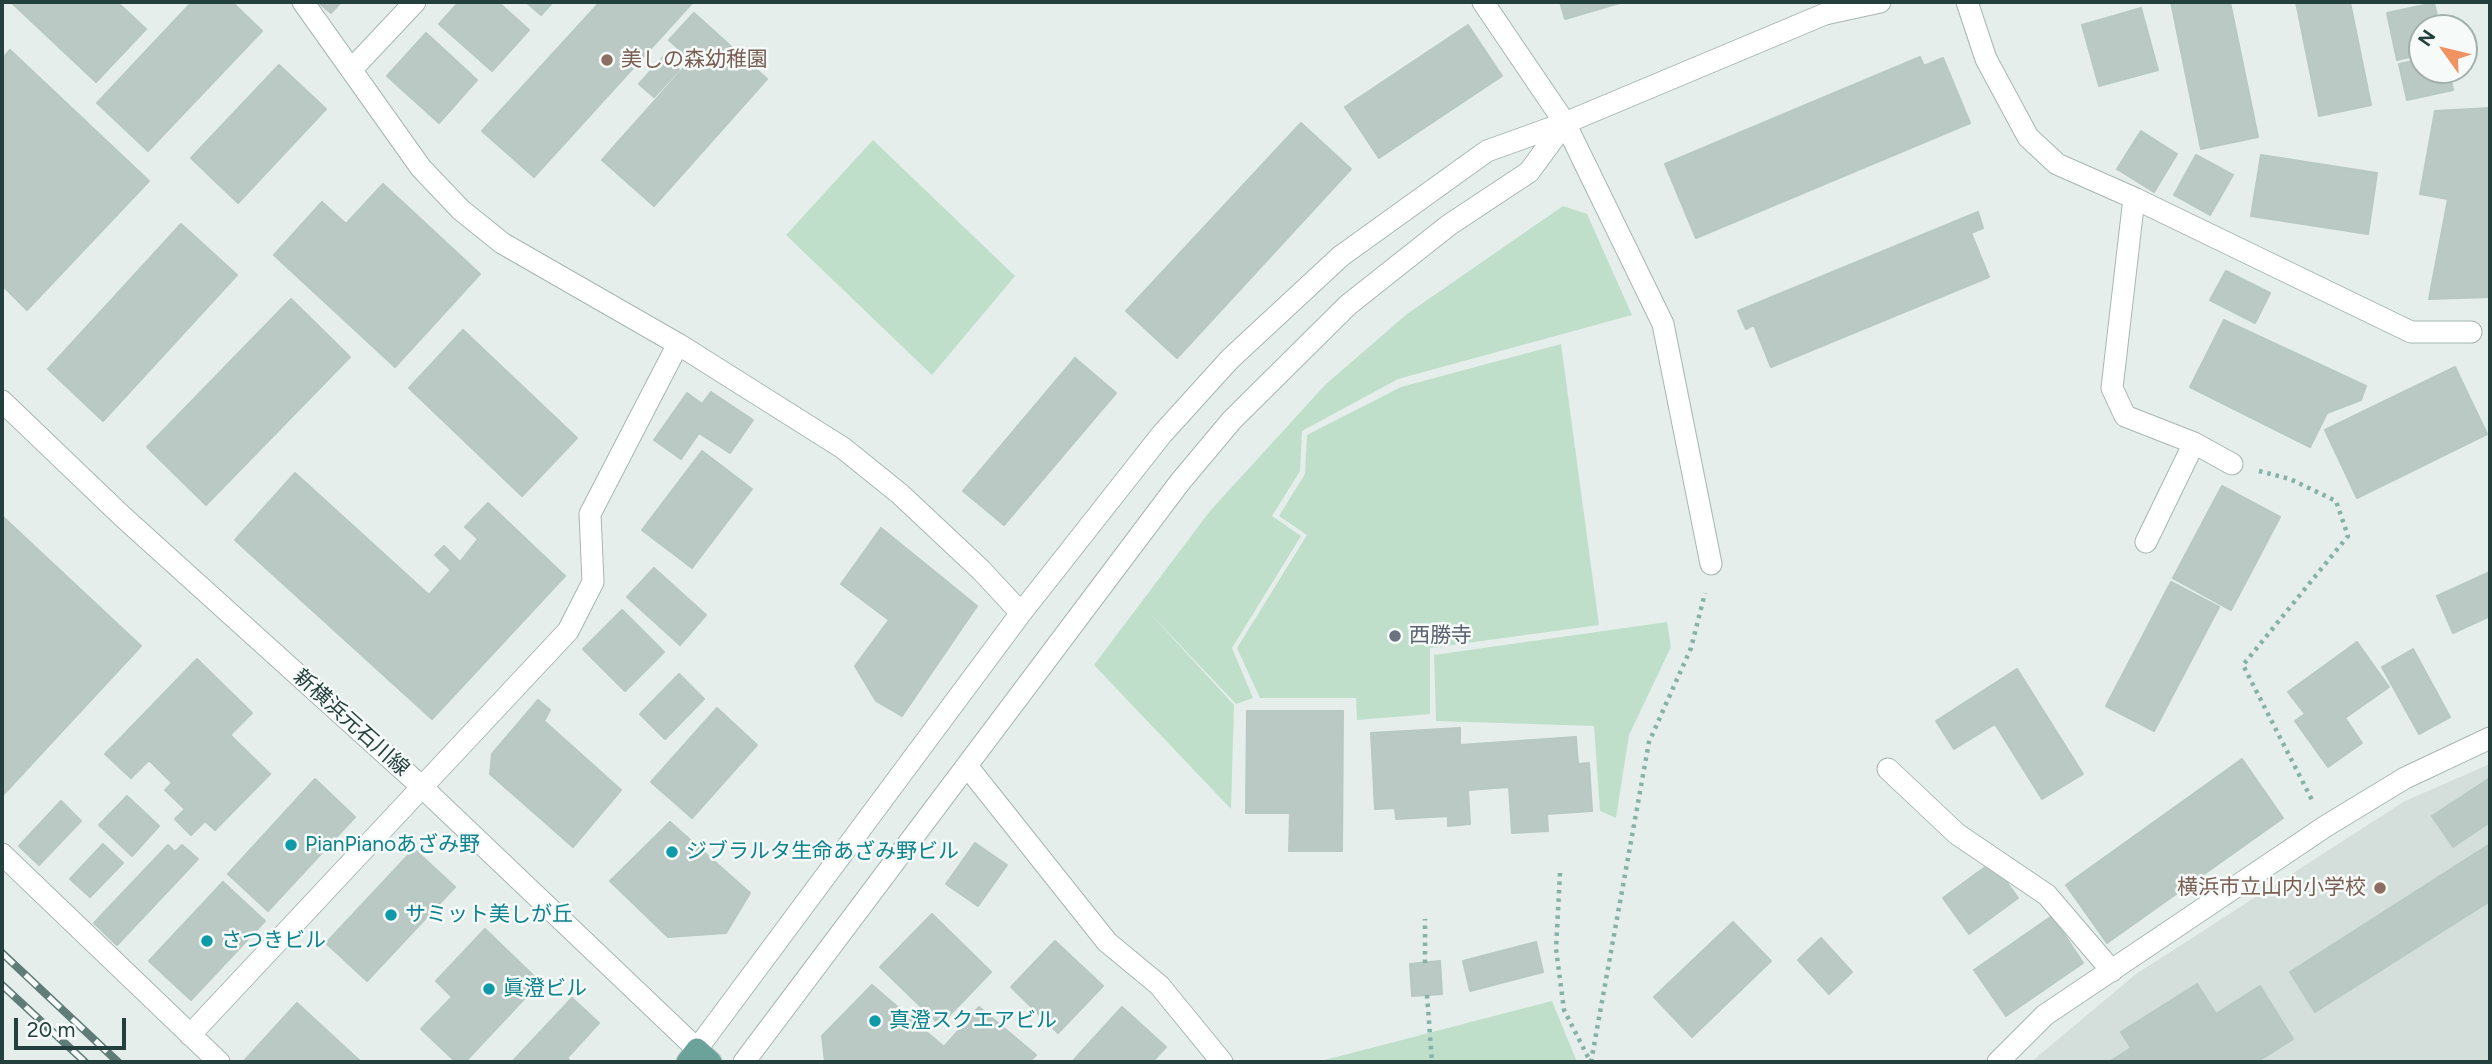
<!DOCTYPE html>
<html>
<head>
<meta charset="utf-8">
<style>
  body { margin:0 }
  #map { position:relative; width:2492px; height:1064px; overflow:hidden; background:#e5eeeb; font-family:Figtree,sans-serif }
  canvas { display:block }
  .frame { position:absolute; inset:0; border:4px solid #24403c; pointer-events:none }
  .north { position:absolute; left:2408px; top:14px; width:70px; height:70px; box-sizing:border-box; background:#f6faf9; border:2px solid #a2b0ad; border-radius:50%; rotate:304deg; font-size:19px; font-weight:700; line-height:28px; text-align:center; color:#24403c }
  .north::after { content:''; display:block; margin:auto; width:24px; height:32px; background:#f09262; clip-path:polygon(50% 0,100% 100%,50% 72%,0 100%) }
  .scale { position:absolute; left:14px; top:1018px; width:112px; height:32px; box-sizing:border-box; border:4px solid #24403c; border-top:0; padding-left:9px; font-size:21px; line-height:24px; white-space:nowrap; color:#24403c; -webkit-text-stroke:5px #f6faf9; paint-order:stroke }
</style>
</head>
<body>
<div id="map">
<canvas width="2492" height="1064"></canvas>
<div class="frame"></div>
<div class="north">N</div>
<div class="scale">20 m</div>
</div>
<script>
const ctx = document.querySelector('canvas').getContext('2d');
ctx.lineJoin = 'round';
function paint(path, color) { ctx.fillStyle = color; ctx.fill(path, 'evenodd'); }
const poly = rows => new Path2D(rows.map(r => 'M' + r).join(''));
function stroke(path, color, width, dash) { ctx.strokeStyle = color; ctx.lineWidth = width; ctx.lineCap = dash ? 'butt' : 'round'; ctx.setLineDash(dash || []); ctx.stroke(path); }
function write(font, color, halo, rows, align = 'center') {
  ctx.font = font + ' Figtree,"Noto Sans JP",sans-serif'; ctx.lineWidth = 5; ctx.setLineDash([]); ctx.textBaseline = 'middle'; ctx.strokeStyle = halo; ctx.fillStyle = color; for (const [text, x, y, turn = 0] of rows) {
    ctx.save(); ctx.translate(x, y); ctx.rotate((+turn || 0) * Math.PI / 180); ctx.textAlign = isNaN(turn) ? turn : align; if (halo) ctx.strokeText(text, 0, 0); ctx.fillText(text, 0, 0); ctx.restore();
  }
}
const built = poly([
  [2490,764,2490,1062,2031,1062,2136,974,2405,801]
]);
const green = poly([
  [873,140,1015,276,932,375,786,235],
  [1563,206,1587,214,1632,315,1398,379,1302,431,1300,471,1272,516,1301,536,1232,648,1253,698,1236,704,1145,608,1234,705,1231,809,1094,665,1210,511,1326,384,1407,314],
  [1561,344,1599,625,1430,648,1430,714,1357,720,1356,698,1260,698,1237,648,1307,535,1279,516,1305,474,1307,435,1401,387],
  [1667,622,1671,647,1629,735,1616,818,1600,811,1594,726,1436,721,1434,655],
  [1552,1001,1577,1062,1317,1062]
]);
const building = poly([
  [11,2,117,2,146,29,96,82,11,2],
  [192,2,232,2,262,31,148,151,97,103,192,2],
  [318,2,341,2,331,13,318,2],
  [459,2,498,2,529,30,492,71,439,24,459,2],
  [526,2,553,2,541,15,526,2],
  [600,2,693,2,534,177,482,131,600,2],
  [1560,2,1623,2,1565,19,1560,2],
  [2171,2,2230,2,2258,137,2201,149,2171,2],
  [2296,2,2350,2,2371,105,2319,116,2296,2],
  [2434,3,2440,28,2422,28,2422,54,2397,60,2387,13,2434,3],
  [2141,8,2158,70,2099,86,2082,25,2141,8],
  [694,13,767,79,654,206,602,160,691,60,669,40,694,13],
  [1468,25,1502,76,1379,158,1345,107,1468,25],
  [426,33,477,80,439,123,387,76,426,33],
  [10,50,149,181,27,310,2,285,2,59,10,50],
  [664,56,679,70,654,97,639,84,664,56],
  [1920,57,1924,66,1943,58,1970,123,1696,238,1665,164,1920,57],
  [2422,59,2422,70,2449,70,2453,90,2407,100,2399,64,2422,59],
  [279,65,326,109,238,203,191,158,279,65],
  [2490,108,2490,297,2429,299,2448,199,2420,194,2435,111,2490,108],
  [1301,123,1351,169,1177,358,1126,311,1301,123],
  [2141,131,2177,154,2154,192,2117,169,2141,131],
  [2196,155,2233,175,2210,215,2174,195,2196,155],
  [2261,155,2377,173,2368,234,2251,216,2261,155],
  [383,184,480,274,395,367,274,255,322,202,346,224,383,184],
  [1978,212,1983,228,1971,233,1989,277,1771,367,1754,325,1746,329,1738,311,1978,212],
  [181,224,237,275,103,421,48,369,181,224],
  [2226,271,2270,293,2255,323,2210,300,2226,271],
  [291,299,350,357,206,505,147,447,291,299],
  [2224,320,2366,386,2361,400,2327,413,2310,447,2190,387,2224,320],
  [463,330,577,438,522,496,409,388,463,330],
  [1075,358,1116,393,1004,525,963,491,1075,358],
  [2455,367,2487,434,2357,498,2325,430,2455,367],
  [711,392,753,420,730,453,699,433,681,459,654,440,687,393,702,404,711,392],
  [702,451,752,489,692,568,642,530,702,451],
  [295,473,429,595,451,570,435,555,444,546,460,562,478,539,465,527,488,503,565,576,432,719,235,540,295,473],
  [2222,486,2280,517,2231,610,2173,578,2222,486],
  [2,516,141,646,2,796,2,516],
  [881,528,977,606,902,716,876,701,855,666,889,620,841,584,881,528],
  [654,568,706,615,680,645,627,597,654,568],
  [2490,572,2490,616,2453,633,2437,596,2490,572],
  [2171,582,2219,607,2154,731,2106,706,2171,582],
  [622,610,664,652,625,691,583,649,622,610],
  [2357,642,2389,687,2345,718,2362,743,2328,767,2295,721,2305,714,2288,692,2357,642],
  [2413,649,2450,717,2419,734,2382,667,2413,649],
  [197,659,252,713,230,735,270,774,215,830,205,821,191,835,175,819,185,809,165,790,172,783,149,760,131,778,105,754,197,659],
  [2017,669,2083,774,2042,799,1995,724,1954,749,1936,721,2017,669],
  [679,674,704,699,665,739,640,714,679,674],
  [538,700,550,710,544,721,621,790,573,847,490,774,492,754,538,700],
  [717,708,757,745,692,818,651,782,717,708],
  [1247,711,1343,711,1342,851,1289,851,1290,813,1246,813,1247,711],
  [1460,728,1460,745,1576,737,1578,764,1589,763,1592,811,1547,814,1548,831,1512,833,1509,787,1468,790,1470,824,1448,826,1448,816,1396,819,1395,808,1375,809,1371,733,1460,728],
  [2242,759,2283,818,2107,943,2066,885,2242,759],
  [2490,778,2490,822,2453,847,2432,816,2490,778],
  [315,779,355,817,268,911,228,874,315,779],
  [127,796,159,826,132,856,99,825,127,796],
  [61,801,81,821,39,865,19,846,61,801],
  [670,822,750,893,726,933,668,937,610,881,670,822],
  [975,843,1007,865,978,906,946,884,975,843],
  [103,844,123,863,90,897,70,879,103,844],
  [2490,844,2490,901,2315,1012,2290,972,2490,844],
  [168,845,175,852,182,845,198,859,117,945,94,923,168,845],
  [414,849,455,887,367,981,326,943,414,849],
  [1992,862,2018,898,1969,934,1943,898,1992,862],
  [223,882,265,921,191,1000,149,961,223,882],
  [932,914,991,972,940,1025,880,967,932,914],
  [2052,916,2083,963,2006,1016,1974,970,2052,916],
  [1733,922,1771,961,1692,1037,1654,997,1733,922],
  [485,929,540,982,465,1062,456,1062,421,1029,452,997,436,981,485,929],
  [1821,938,1852,972,1829,994,1798,960,1821,938],
  [1055,941,1103,986,1058,1033,1011,987,1055,941],
  [1536,942,1543,972,1470,991,1463,961,1536,942],
  [1440,961,1442,994,1412,996,1410,964,1440,961],
  [2197,984,2216,1014,2260,986,2293,1039,2257,1062,2109,1062,2131,1048,2121,1032,2197,984],
  [872,985,944,1047,979,1007,1036,1055,1029,1062,825,1062,822,1036,872,985],
  [572,998,599,1023,567,1058,571,1062,512,1062,572,998],
  [297,1003,361,1062,244,1061,297,1003],
  [1122,1007,1166,1047,1152,1062,1072,1062,1122,1007]
]);
const path = poly([
  [2259,471,2290,479,2336,501,2348,536,2243,665,2312,800],
  [1560,873,1556,949,1564,1010,1590,1061],
  [1425,963,1425,919],
  [1427,995,1432,1062],
  [1591,1062,1649,742,1691,648,1705,593]
]);
const minor = poly([
  [303,2,421,168,461,210,502,243,678,344,843,448,900,494,981,570,1021,613],
  [1483,2,1565,123,1663,324,1711,564],
  [1967,2,1986,59,2028,137,2057,164,2134,198,2411,332,2471,332],
  [352,69,415,2],
  [2134,198,2112,388,2125,416,2194,443,2232,464],
  [2,401,122,516,422,787,697,1049,1021,613,1162,434,1230,359,1341,256,1487,151,1565,123,1825,14,1880,2],
  [2146,542,2194,443],
  [967,766,1107,942,1159,985,1222,1062],
  [1888,769,1957,834,2047,895,2112,971],
  [2,854,219,1062],
  [190,1035,568,631,593,582,590,514,678,344],
  [744,1062,1180,482,1232,420,1348,305,1449,225,1529,172,1565,123],
  [1998,1062,2045,1015,2326,826,2405,778,2490,738]
]);
const major = poly([
  [687,1062,697,1049,711,1062]
]);
const rail = poly([
  [2,953,118,1062],
  [2,985,85,1062]
]);
const markers = [
  [607,60,7,"#8d6e63"],
  [1395,636,7,"#6b7280"],
  [291,845,7,"#0f9aa8"],
  [672,852,7,"#0f9aa8"],
  [2380,888,7,"#8d6e63"],
  [391,915,7,"#0f9aa8"],
  [207,941,7,"#0f9aa8"],
  [489,989,7,"#0f9aa8"],
  [875,1021,7,"#0f9aa8"]
];
const educationNames = [
  ["美しの森幼稚園",621,60],
  ["横浜市立山内小学校",2366,888,"right"]
];
const worshipNames = [
  ["西勝寺",1409,636]
];
const streetNames = [
  ["新横浜元石川線",351,723,42]
];
const cultureNames = [
  ["PianPianoあざみ野",305,845],
  ["ジブラルタ生命あざみ野ビル",686,852],
  ["サミット美しが丘",405,915],
  ["さつきビル",221,941],
  ["眞澄ビル",503,989],
  ["真澄スクエアビル",889,1021]
];
paint(built, '#d4deda');
paint(green, '#bfdfcb');
paint(building, '#bbc9c5');
stroke(building, '#b8c8c3', 2);
stroke(minor, '#a7b6b3', 23);
stroke(major, '#c2cac8', 23);
stroke(path, '#86b1a8', 4.5, [3.5, 5]);
stroke(minor, '#fff', 21);
stroke(major, '#6ba39a', 21);
stroke(rail, '#5f7c77', 8);
stroke(rail, '#f6faf9', 5, [16]);
for (const [x, y, r, color] of markers) { const dot = new Path2D(); dot.arc(x, y, r, 0, 2 * Math.PI); ctx.fillStyle = color; ctx.fill(dot); stroke(dot, '#f6faf9', 2.5); }
write('21px', '#785e54', '#f6faf9', educationNames, 'left');
write('21px', '#5b616d', '#f6faf9', worshipNames, 'left');
write('21px', '#24403c', '#f6faf9', streetNames);
write('21px', '#0d838f', '#f6faf9', cultureNames, 'left');
</script>
</body>
</html>
